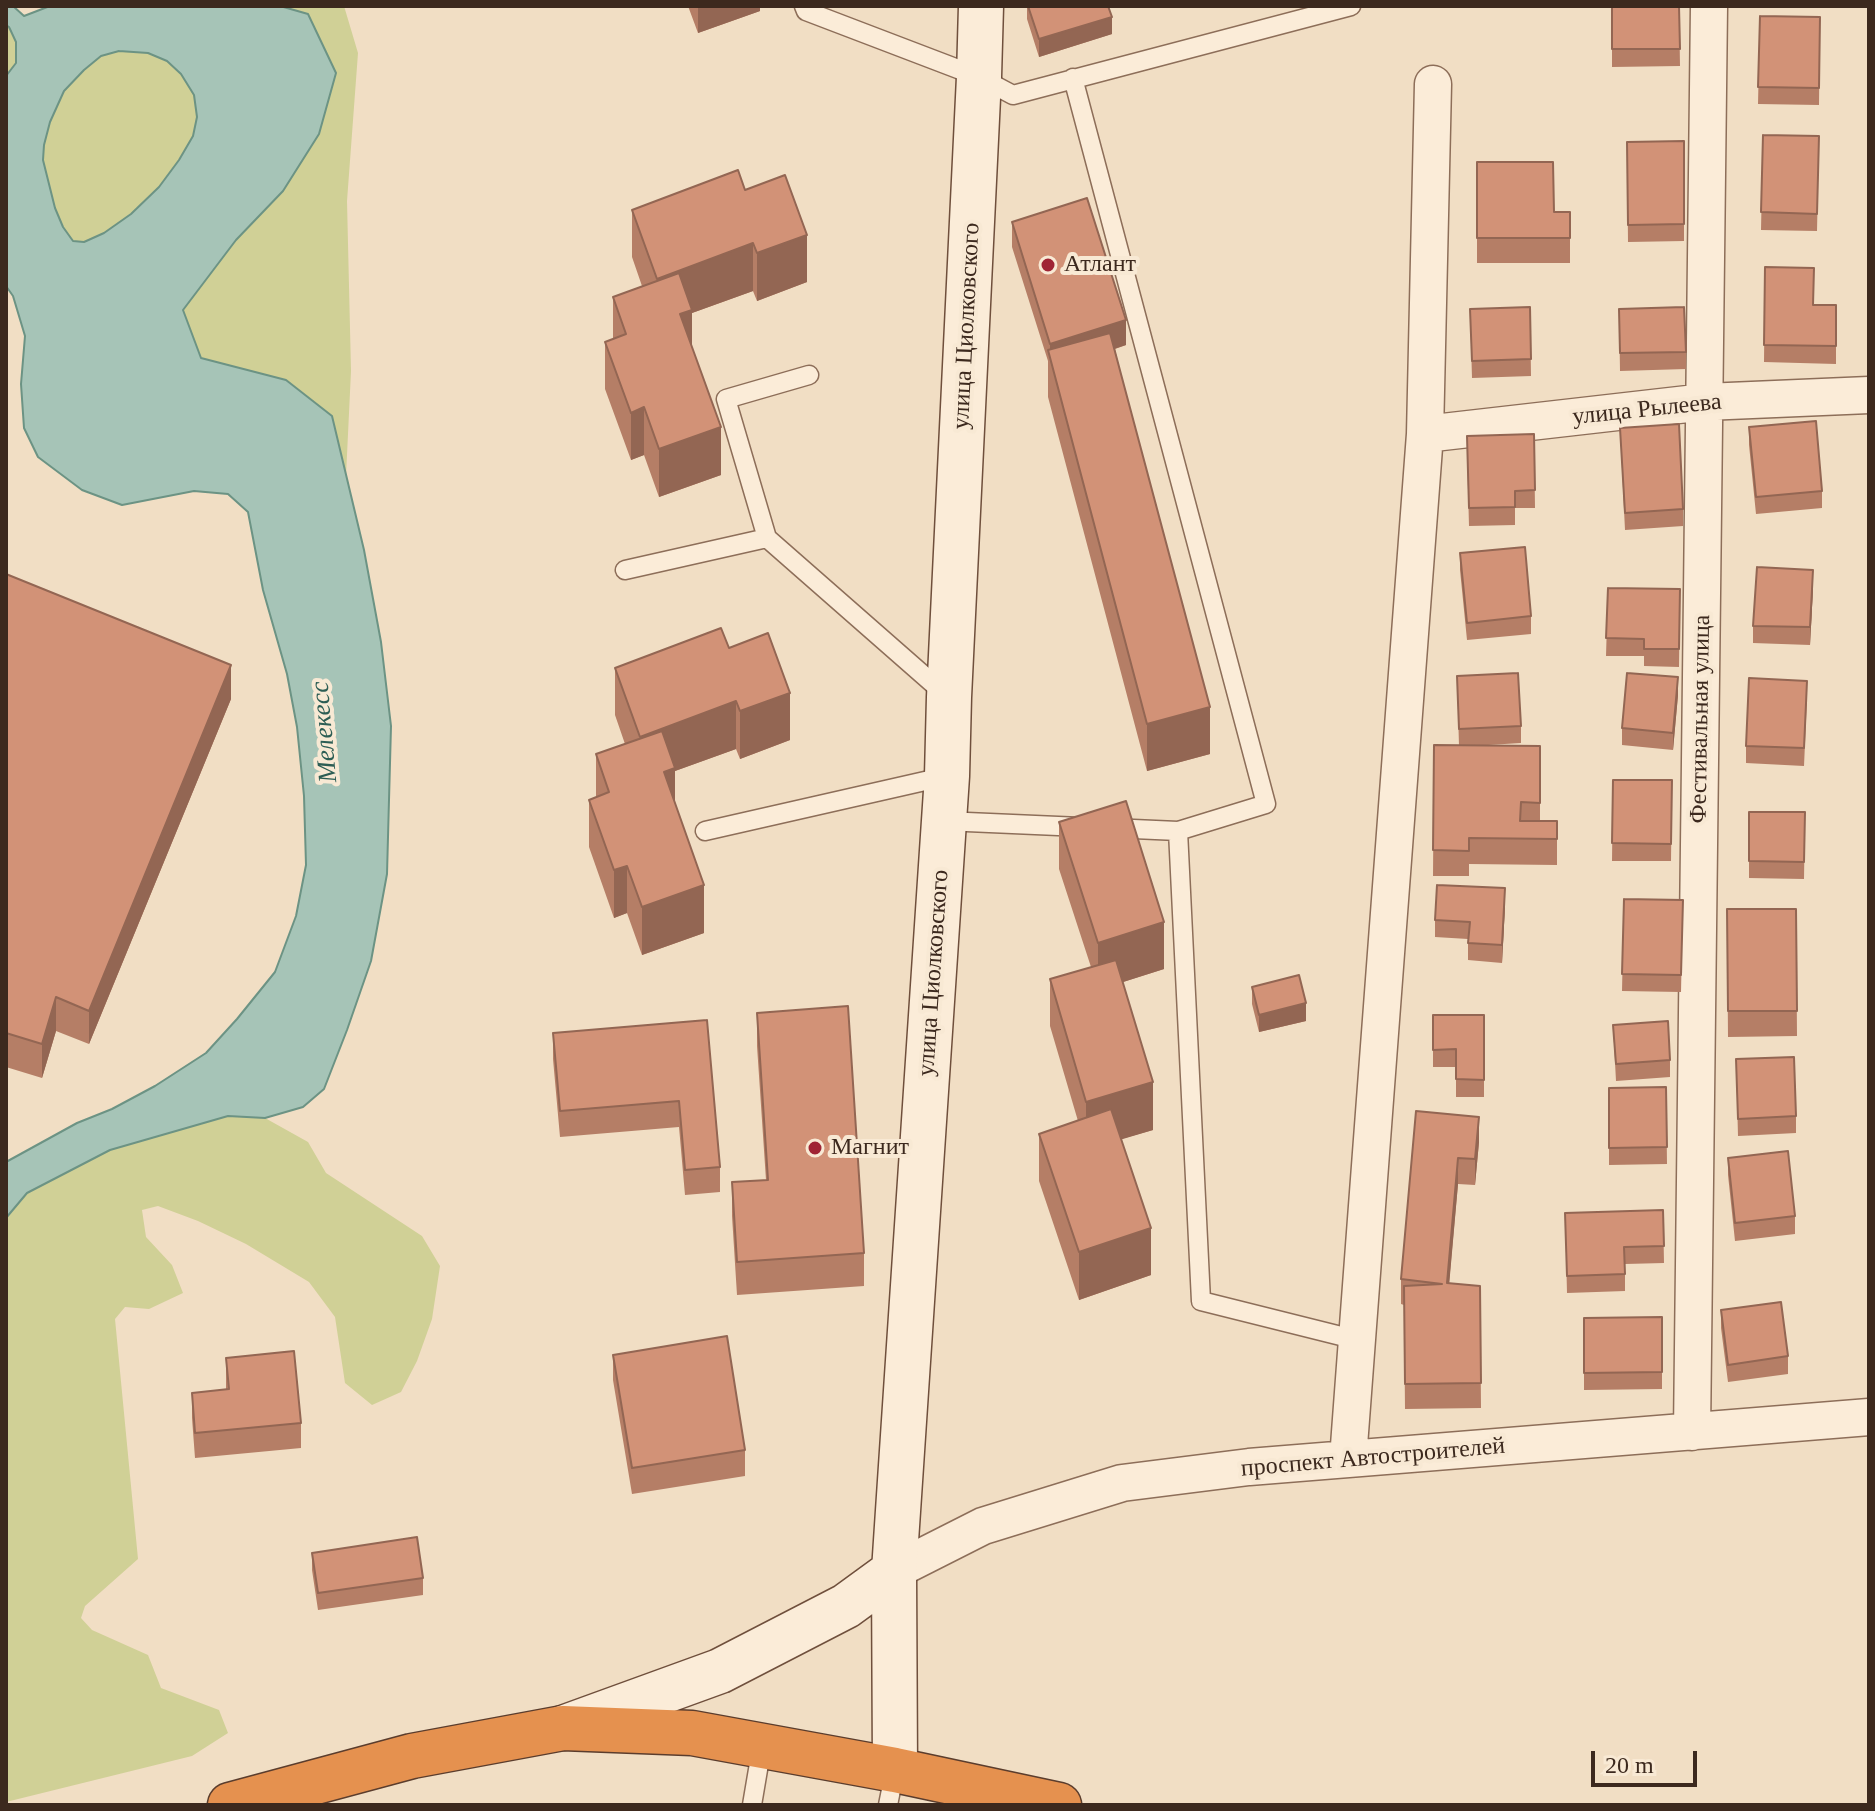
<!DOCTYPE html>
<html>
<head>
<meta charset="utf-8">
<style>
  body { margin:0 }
  #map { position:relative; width:1875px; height:1811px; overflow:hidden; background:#f1dec4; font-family:Georgia,serif }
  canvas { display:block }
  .frame { position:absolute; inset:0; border:8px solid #3c291e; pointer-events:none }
  .scale { position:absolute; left:1591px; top:1751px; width:106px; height:36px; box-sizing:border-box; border:4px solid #3c291e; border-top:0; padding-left:10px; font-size:24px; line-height:28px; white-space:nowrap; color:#3c291e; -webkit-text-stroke:6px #f8e9d4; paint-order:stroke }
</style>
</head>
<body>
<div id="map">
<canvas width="1875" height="1811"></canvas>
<div class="frame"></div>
<div class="scale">20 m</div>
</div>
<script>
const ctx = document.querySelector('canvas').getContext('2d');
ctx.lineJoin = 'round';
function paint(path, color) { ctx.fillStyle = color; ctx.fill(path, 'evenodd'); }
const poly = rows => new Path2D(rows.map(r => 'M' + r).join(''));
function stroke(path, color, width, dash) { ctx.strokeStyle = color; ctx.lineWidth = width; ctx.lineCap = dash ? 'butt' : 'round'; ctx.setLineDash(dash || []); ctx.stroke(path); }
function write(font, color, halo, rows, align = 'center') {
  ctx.font = font + ' Georgia,serif'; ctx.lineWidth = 8; ctx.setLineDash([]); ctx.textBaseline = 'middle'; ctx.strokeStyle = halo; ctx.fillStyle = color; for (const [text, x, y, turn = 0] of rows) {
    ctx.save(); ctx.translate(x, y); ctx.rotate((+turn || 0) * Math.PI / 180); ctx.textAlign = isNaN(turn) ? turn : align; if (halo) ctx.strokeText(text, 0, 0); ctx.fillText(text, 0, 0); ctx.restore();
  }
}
const green = poly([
  [280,6,344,6,358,53,347,201,351,371,346,476,332,416,286,380,201,358,183,310,236,240,283,191,308,14],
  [6,25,9,27,16,42,16,63,6,76],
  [119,51,147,53,167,61,181,74,194,95,197,117,193,136,179,160,159,187,131,214,104,233,84,242,72,241,63,227,55,208,43,160,44,145,50,122,64,91,84,70,101,56],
  [228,1116,265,1118,308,1142,326,1173,422,1236,440,1266,432,1319,417,1361,401,1392,372,1405,345,1383,335,1317,309,1282,246,1244,198,1221,158,1206,142,1210,146,1237,172,1265,183,1293,149,1309,125,1307,115,1319,138,1559,85,1606,81,1618,92,1630,148,1655,161,1688,219,1710,228,1733,192,1756,6,1802,6,1678,8,1664,6,1550,6,1218,27,1193,110,1150]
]);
const water = poly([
  [6,6,13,6,24,16,50,6,280,6,308,14,336,73,319,134,283,191,236,240,183,310,201,358,286,380,332,416,364,550,381,642,391,726,387,874,371,961,347,1030,324,1089,303,1107,265,1118,228,1116,110,1150,27,1193,6,1218,6,1162,77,1123,112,1109,155,1086,206,1053,237,1019,275,972,296,916,306,865,304,796,297,727,287,674,263,590,248,512,228,494,194,491,122,505,82,490,38,457,24,428,21,384,25,336,13,296,6,286,6,76,16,63,16,42,9,27,6,25,6,6],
  [119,51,148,53,167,61,181,74,194,95,197,117,193,136,179,160,159,187,131,214,104,233,84,242,73,241,63,227,55,208,43,160,44,145,50,122,64,91,84,70,101,56,119,51]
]);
const lane = poly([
  [804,6,806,11,979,77,1013,95,1351,6],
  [1073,78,1266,804,1178,831,1111,828],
  [767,538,946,695],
  [625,570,767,538,726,399,809,375],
  [944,821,1081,827],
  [705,831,947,776],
  [1178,831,1201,1301,1357,1340],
  [752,1805,762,1746],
  [888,1805,895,1770]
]);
const street = poly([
  [1425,434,1705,402,1869,395],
  [1692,1432,1709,6],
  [1348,1459,1425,434,1433,84],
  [894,1571,983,1526,1122,1483,1249,1467,1869,1417]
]);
const secondary = poly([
  [563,1728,720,1671,846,1606,894,1571],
  [895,1770,894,1571,947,776,949,697,979,77,981,6]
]);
const highway = poly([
  [230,1805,412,1756,563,1728,692,1733,895,1770,1059,1805]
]);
const wall = poly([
  [688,6,760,6,760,11,698,33],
  [1027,6,1108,6,1112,34,1039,57,1027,19],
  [1612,6,1679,6,1680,66,1612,67],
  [1760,16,1820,17,1819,105,1758,104],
  [1763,135,1819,136,1817,231,1761,230],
  [1684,141,1684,241,1628,242,1627,142],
  [1477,162,1554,212,1570,212,1570,263,1477,263],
  [745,190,807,282,757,301,753,291,692,313,692,347,721,475,659,497,644,455,631,460,605,389,605,342,613,339,613,297,642,286,632,257,632,210],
  [1012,222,1126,345,1115,349,1210,754,1147,771,1048,397,1048,361,1012,247],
  [1765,267,1813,305,1836,305,1836,364,1764,362],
  [1530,307,1531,376,1472,378,1470,309],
  [1619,309,1686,352,1686,369,1620,371],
  [1749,427,1822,491,1822,508,1756,514,1749,445],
  [1620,428,1683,509,1683,526,1625,530],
  [1534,434,1535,508,1515,508,1515,525,1469,526,1467,453],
  [1460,553,1531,616,1531,634,1467,640,1460,570],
  [6,574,231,699,89,1044,56,1031,42,1078,6,1067],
  [1608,588,1680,589,1679,667,1644,666,1644,656,1606,656],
  [1813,588,1810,645,1753,643,1753,626],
  [729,648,790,740,740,759,736,749,675,771,675,804,704,933,642,955,627,913,614,918,589,847,589,800,596,797,596,754,625,744,615,715,615,668],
  [1457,676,1521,726,1521,743,1472,746,1540,746,1540,821,1557,821,1557,865,1469,864,1469,876,1433,876,1434,745,1459,746],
  [1678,695,1673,750,1622,745,1622,728],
  [1807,698,1804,766,1746,763,1746,746],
  [1613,780,1672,780,1671,861,1612,861],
  [1749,812,1805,812,1804,879,1749,878],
  [1059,822,1164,969,1123,982,1153,1130,1121,1139,1151,1275,1079,1300,1039,1181,1039,1134,1078,1121,1050,1026,1050,979,1091,967,1059,869],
  [1624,899,1683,900,1681,992,1622,991],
  [1505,905,1502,963,1468,960,1468,939,1435,937,1435,920],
  [1727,909,1796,909,1797,1036,1728,1037],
  [1252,987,1306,1021,1259,1032,1252,1004],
  [757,1013,864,1253,864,1286,737,1295,732,1216,732,1182,766,1180,757,1046],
  [1433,1015,1484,1015,1484,1097,1456,1097,1456,1067,1433,1067],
  [707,1020,720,1167,720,1192,685,1195,679,1127,560,1137,553,1059,553,1033],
  [1613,1025,1670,1060,1670,1077,1616,1081],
  [1736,1059,1796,1116,1796,1133,1738,1136],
  [1666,1087,1667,1164,1609,1165,1609,1088],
  [1416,1111,1479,1142,1475,1185,1458,1184,1449,1283,1480,1286,1481,1408,1405,1409,1404,1305,1401,1304,1401,1279],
  [1728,1158,1795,1216,1795,1234,1735,1241,1728,1175],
  [1663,1210,1664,1263,1625,1264,1625,1291,1567,1293,1565,1213],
  [1721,1310,1788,1356,1788,1374,1728,1382,1721,1328],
  [1662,1317,1662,1389,1584,1390,1584,1318],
  [613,1355,745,1450,745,1476,632,1494,613,1380],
  [226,1358,301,1423,301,1448,195,1458,192,1418,192,1393,226,1389],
  [312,1553,423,1578,423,1595,318,1610,312,1570]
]);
const shadedWall = poly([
  [698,6,760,6,760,11,698,33],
  [1112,17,1112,34,1039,57,1039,39],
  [807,235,807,282,757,301,757,253],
  [753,243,753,291,692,313,692,357,657,326,657,279],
  [1126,320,1126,345,1053,369,1050,360,1050,344],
  [644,407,644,455,631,460,631,413],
  [721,427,721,475,659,497,659,449],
  [1813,570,1813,588,1810,645,1810,627],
  [231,665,231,699,89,1044,89,1011],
  [1678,677,1678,695,1673,750,1673,733],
  [790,693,790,740,740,759,740,711],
  [736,701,736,749,675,771,675,815,640,784,640,737],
  [1210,707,1210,754,1147,771,1147,724],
  [627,866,627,913,614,918,614,870],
  [704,885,704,933,642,955,642,907],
  [1505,888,1505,905,1502,963,1502,945],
  [1164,922,1164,969,1098,990,1098,943],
  [56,997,56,1031,42,1078,42,1044],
  [1306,1003,1306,1021,1259,1032,1259,1015],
  [1153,1082,1153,1130,1086,1150,1086,1102],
  [1479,1117,1479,1142,1475,1185,1475,1159],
  [1458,1158,1458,1184,1447,1309,1447,1283],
  [1151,1228,1151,1275,1079,1300,1079,1252]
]);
const building = poly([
  [1028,6,1108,6,1112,17,1039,39,1028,6],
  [1612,6,1679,6,1680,49,1612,49,1612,6],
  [1760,16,1820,17,1819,88,1758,87,1760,16],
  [1763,135,1819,136,1817,214,1761,212,1763,135],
  [1684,141,1684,224,1628,225,1627,142,1684,141],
  [1477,162,1553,162,1554,212,1570,212,1570,238,1477,238,1477,162],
  [738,170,745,190,785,175,807,235,757,253,753,243,657,279,632,210,738,170],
  [1087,198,1126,320,1050,344,1012,222,1087,198],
  [1765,267,1814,268,1813,305,1836,305,1836,346,1764,345,1765,267],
  [679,273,692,310,680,314,721,427,659,449,644,407,631,413,605,342,626,334,613,297,679,273],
  [1530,307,1531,359,1472,361,1470,309,1530,307],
  [1684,307,1686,352,1620,353,1619,309,1684,307],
  [1110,333,1210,707,1147,724,1048,350,1110,333],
  [1816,421,1822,491,1756,497,1749,427,1816,421],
  [1679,424,1683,509,1625,513,1620,428,1679,424],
  [1534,434,1535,490,1515,491,1515,507,1469,508,1467,436,1534,434],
  [1525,547,1531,616,1467,623,1460,553,1525,547],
  [1757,567,1813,570,1810,627,1753,626,1757,567],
  [6,574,231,665,89,1011,56,997,42,1044,6,1033,6,574],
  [1608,588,1680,589,1679,649,1644,649,1644,639,1606,638,1608,588],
  [721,628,729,648,768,633,790,693,740,711,736,701,640,737,615,668,721,628],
  [1518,673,1521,726,1459,729,1457,676,1518,673],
  [1627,673,1678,677,1673,733,1622,728,1627,673],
  [1749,678,1807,681,1804,748,1746,746,1749,678],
  [662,731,675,768,664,772,704,885,642,907,627,866,614,870,589,800,609,792,596,754,662,731],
  [1434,745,1540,746,1540,803,1521,802,1520,821,1557,821,1557,839,1469,838,1469,851,1433,850,1434,745],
  [1613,780,1672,780,1671,844,1612,843,1613,780],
  [1126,801,1164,922,1098,943,1059,822,1126,801],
  [1749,812,1805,812,1804,862,1749,861,1749,812],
  [1437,885,1505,888,1502,945,1468,943,1470,922,1435,920,1437,885],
  [1624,899,1683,900,1681,975,1622,974,1624,899],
  [1727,909,1796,909,1797,1011,1728,1011,1727,909],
  [1116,960,1153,1082,1086,1102,1050,979,1116,960],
  [1299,975,1306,1003,1259,1015,1252,987,1299,975],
  [848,1006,864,1253,737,1262,732,1182,768,1180,757,1013,848,1006],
  [1433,1015,1484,1015,1484,1080,1456,1079,1456,1049,1433,1050,1433,1015],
  [707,1020,720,1167,685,1170,679,1101,560,1111,553,1033,707,1020],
  [1668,1021,1670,1060,1616,1064,1613,1025,1668,1021],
  [1794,1057,1796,1116,1738,1119,1736,1059,1794,1057],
  [1666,1087,1667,1147,1609,1148,1609,1088,1666,1087],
  [1111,1109,1151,1228,1079,1252,1039,1134,1111,1109],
  [1416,1111,1479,1117,1475,1159,1458,1158,1447,1283,1480,1286,1481,1383,1405,1384,1404,1286,1442,1284,1401,1279,1416,1111],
  [1788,1151,1795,1216,1735,1223,1728,1158,1788,1151],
  [1663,1210,1664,1246,1624,1247,1625,1274,1567,1276,1565,1213,1663,1210],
  [1781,1302,1788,1356,1728,1365,1721,1310,1781,1302],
  [1662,1317,1662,1372,1584,1373,1584,1318,1662,1317],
  [727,1336,745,1450,632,1468,613,1355,727,1336],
  [294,1351,301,1423,195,1433,192,1393,229,1389,226,1358,294,1351],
  [417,1537,423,1578,318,1593,312,1553,417,1537]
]);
const markers = [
  [1048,265,8,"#a02434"],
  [815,1148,8,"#a02434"]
];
const poiNames = [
  ["Атлант",1064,265],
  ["Магнит",831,1148]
];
const streetNames = [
  ["улица Циолковского",967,326,-87],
  ["улица Рылеева",1647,410,-6],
  ["Фестивальная улица",1701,719,-89],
  ["улица Циолковского",934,973,-86],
  ["проспект Автостроителей",1373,1458,-5]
];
const waterNames = [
  ["Мелекесс",325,732,-95]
];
paint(green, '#d0d096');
paint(water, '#a6c4b7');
stroke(water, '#6c9384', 2);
stroke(lane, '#8d6e59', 21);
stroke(street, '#8d6e59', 39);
stroke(secondary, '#6f4f3c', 47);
stroke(highway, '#5b3d2d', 47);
stroke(lane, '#fbecd8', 18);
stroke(street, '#fbecd8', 36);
stroke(secondary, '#fbecd8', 44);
stroke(highway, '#e5914f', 44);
paint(wall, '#b57e66');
paint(shadedWall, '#936653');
paint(building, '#d29277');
stroke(building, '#936653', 2);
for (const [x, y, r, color] of markers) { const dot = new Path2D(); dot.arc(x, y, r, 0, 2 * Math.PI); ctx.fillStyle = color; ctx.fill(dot); stroke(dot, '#f8e9d4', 3); }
write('24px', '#3c291e', '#f8e9d4', poiNames, 'left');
write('24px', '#3c291e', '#f8e9d4', streetNames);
write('italic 26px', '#2c5d54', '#f8e9d4', waterNames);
</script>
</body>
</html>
